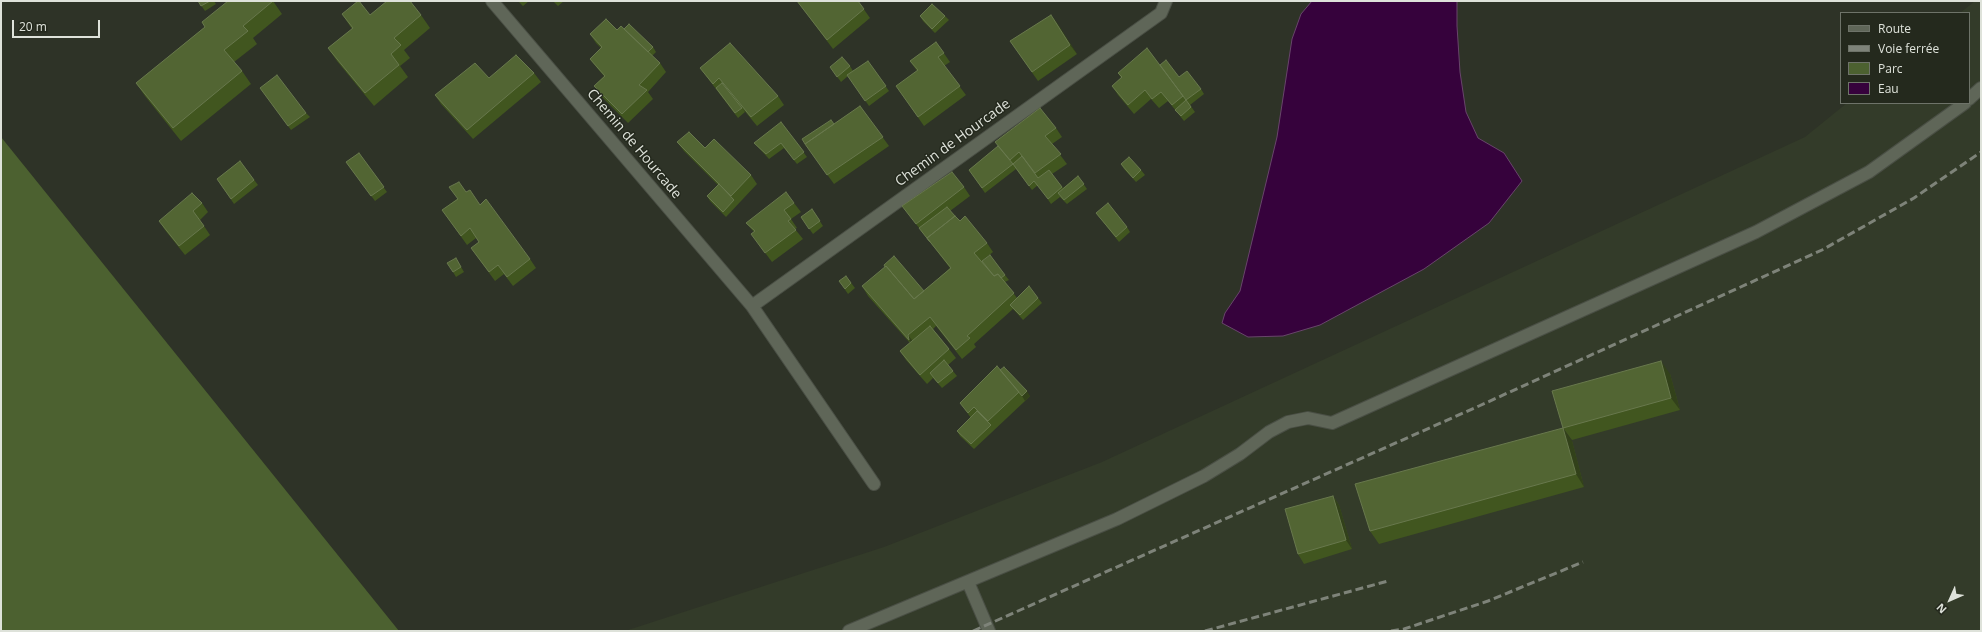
<!DOCTYPE html>
<html>
<head>
<meta charset="utf-8">
<style>
  body { margin:0 }
  #map { position:relative; width:1982px; height:632px; overflow:hidden; background:#2e3327; font-family:"Open Sans",sans-serif }
  canvas { display:block }
  .frame { position:absolute; inset:0; border:2px solid #dee2da; pointer-events:none }
  .legend { position:absolute; left:1840px; top:12px; width:130px; height:92px; box-sizing:border-box; background:#24291d; border:1px solid #6e7369; margin:0; padding:5px 7px; list-style:none; font-size:12px; color:#dee2da }
  .legend li { display:flex; align-items:center; gap:8px; height:20px }
  .legend b { width:20px; border:1px solid #6e7369 }
  .north { position:absolute; left:1930px; top:580px; width:40px; height:40px; -webkit-text-stroke:3px #24291d; paint-order:stroke; rotate:225deg; font-size:11px; font-weight:700; line-height:16px; text-align:center; color:#dee2da }
  .north::after { content:''; display:block; margin:auto; width:14px; height:18px; background:#dee2da; clip-path:polygon(50% 0,100% 100%,50% 72%,0 100%) }
  .scale { position:absolute; left:12px; top:20px; width:88px; height:18px; box-sizing:border-box; border:2px solid #dee2da; border-top:0; padding-left:5px; font-size:12px; line-height:14px; white-space:nowrap; color:#dee2da; -webkit-text-stroke:3px #24291d; paint-order:stroke }
</style>
</head>
<body>
<div id="map">
<canvas width="1982" height="632"></canvas>
<div class="frame"></div>
<ul class="legend">
<li><b style="height:5px;background:#5f6658"></b>Route</li>
<li><b style="height:5px;background:#7e8379"></b>Voie ferrée</li>
<li><b style="height:11px;background:#4c6130"></b>Parc</li>
<li><b style="height:11px;background:#36023c"></b>Eau</li>
</ul>
<div class="north">N</div>
<div class="scale">20 m</div>
</div>
<script>
const ctx = document.querySelector('canvas').getContext('2d');
ctx.lineJoin = 'round';
function paint(path, color) { ctx.fillStyle = color; ctx.fill(path, 'evenodd'); }
const poly = rows => new Path2D(rows.map(r => 'M' + r).join(''));
function stroke(path, color, width, dash) { ctx.strokeStyle = color; ctx.lineWidth = width; ctx.lineCap = dash ? 'butt' : 'round'; ctx.setLineDash(dash || []); ctx.stroke(path); }
function write(font, color, halo, rows, align = 'center') {
  ctx.font = font + ' "Open Sans",sans-serif'; ctx.lineWidth = 3; ctx.setLineDash([]); ctx.textBaseline = 'middle'; ctx.strokeStyle = halo; ctx.fillStyle = color; for (const [text, x, y, turn = 0] of rows) {
    ctx.save(); ctx.translate(x, y); ctx.rotate((+turn || 0) * Math.PI / 180); ctx.textAlign = isNaN(turn) ? turn : align; if (halo) ctx.strokeText(text, 0, 0); ctx.fillText(text, 0, 0); ctx.restore();
  }
}
const built = poly([
  [1975,1,1981,1,1981,631,625,631,884,547,1102,462,1805,137,1847,103,1969,103,1969,13,1960,13]
]);
const green = poly([
  [1,137,399,631,1,631]
]);
const water = poly([
  [1312,1,1457,1,1457,26,1460,72,1466,112,1478,138,1504,153,1522,181,1489,223,1424,269,1320,325,1283,336,1248,337,1222,323,1225,313,1240,291,1277,137,1292,39,1301,14,1312,1]
]);
const lane = poly([
  [1969,99,1981,88],
  [968,582,989,631],
  [849,631,1117,519,1204,476,1240,454,1269,432,1288,422,1308,418,1332,423,1756,232,1869,172,1965,103]
]);
const street = poly([
  [492,1,752,306,874,484],
  [752,306,1161,13,1166,1]
]);
const rail = poly([
  [973,631,1479,406,1822,250,1914,198,1981,152],
  [1205,631,1388,581],
  [1391,631,1404,629,1488,601,1583,562]
]);
const wall = poly([
  [198,1,214,1,216,4,205,11],
  [273,1,282,14,253,38,257,44,234,62,242,71,251,84,181,141,145,96,136,83,205,27,202,22],
  [518,1,529,1,523,6],
  [553,1,564,1,558,6],
  [797,1,858,1,870,18,833,49],
  [342,14,370,15,421,15,430,28,404,50,410,58,400,66,408,77,374,106,337,61,328,48,352,29],
  [1051,15,1077,54,1038,81,1010,41],
  [920,16,945,16,949,20,935,33,923,21],
  [624,29,653,47,656,52,652,56,660,63,666,72,648,92,653,99,628,123,601,96,594,86,604,76,597,68,590,59,601,48,596,43,590,34],
  [936,42,950,62,944,66,966,95,924,126,896,86,917,71,910,61],
  [868,61,889,91,869,106,848,76,841,82,830,67,850,66,853,71],
  [1160,65,1179,77,1201,89,1204,94,1190,105,1195,112,1184,121,1168,101,1159,108,1151,99,1134,114,1118,95,1112,86,1121,78,1118,73],
  [700,68,778,96,784,105,757,126,743,109,745,112,738,118],
  [534,73,541,82,473,139,441,104,435,95,489,78],
  [260,88,306,113,310,117,291,130],
  [860,106,889,146,834,184,805,144,831,120,834,124],
  [781,122,807,157,797,164,784,148,769,159,758,147,754,143],
  [1056,128,1062,137,1052,144,1067,164,1052,174,1063,188,1078,176,1087,189,1067,204,1060,197,1051,204,1038,185,1032,190,1016,169,985,193,969,170,998,146],
  [677,142,705,148,751,175,757,184,726,217,710,201,707,196,718,185,684,151],
  [359,153,387,192,375,201,346,162],
  [240,161,258,185,234,204,217,179],
  [1121,164,1141,170,1145,175,1136,182,1124,169],
  [964,187,970,196,950,211,960,221,987,243,993,252,982,261,1005,275,1009,280,1005,282,1017,298,1038,298,1042,303,1023,320,1013,309,974,344,976,347,962,359,936,326,933,329,949,349,956,358,948,365,957,376,942,388,933,378,927,384,906,360,900,351,910,343,868,296,862,286,924,291,950,268,909,215,902,206],
  [466,192,480,205,530,259,536,268,513,286,504,274,495,281,471,248,479,242,476,238,467,245,442,210],
  [202,203,208,212,200,220,210,235,185,255,165,230,159,221],
  [794,203,801,212,791,219,797,228,795,229,803,239,772,262,751,234,754,232,746,223],
  [812,209,823,226,813,234,801,217],
  [1096,213,1127,227,1130,232,1119,242],
  [456,258,464,272,456,277,453,272],
  [846,276,855,288,848,294,839,281],
  [1000,370,1030,396,1025,401,974,449,960,436,957,431,971,418,960,403],
  [1670,374,1680,410,1572,440,1563,428],
  [1572,441,1584,487,1379,544,1370,531],
  [1333,496,1339,505,1352,549,1304,564,1298,554]
]);
const shadedWall = poly([
  [1051,15,1058,24,1077,54,1070,45],
  [908,335,915,344,915,349,909,340],
  [1661,361,1670,374,1680,410,1671,398],
  [1027,391,1030,396,1025,401,1022,396],
  [1563,428,1572,441,1584,487,1576,474],
  [1333,496,1339,505,1352,549,1346,540]
]);
const building = poly([
  [198,1,210,1,201,6,198,1],
  [228,1,273,1,243,26,248,31,224,50,242,71,173,128,136,83,205,27,202,22,228,1],
  [358,1,359,1,370,15,387,1,410,1,421,15,394,38,401,45,391,54,399,65,365,93,328,48,353,28,342,14,358,1],
  [797,1,858,1,864,9,827,40,797,1],
  [932,4,945,16,932,29,920,16,932,4],
  [1051,15,1070,45,1032,72,1010,41,1051,15],
  [606,19,617,30,621,26,660,63,639,85,647,90,622,114,594,86,605,76,590,59,602,47,590,34,606,19],
  [629,24,653,47,648,52,624,29,629,24],
  [936,42,944,53,938,57,960,86,918,117,896,86,918,70,910,61,936,42],
  [730,43,778,96,751,117,719,78,713,84,700,68,730,43],
  [1147,48,1183,96,1172,105,1161,92,1152,99,1145,90,1128,105,1112,86,1122,77,1118,73,1147,48],
  [516,55,534,73,467,130,435,95,475,63,489,78,516,55],
  [842,57,850,66,837,77,830,67,842,57],
  [1166,60,1179,77,1187,71,1201,89,1186,100,1160,65,1166,60],
  [868,61,886,86,865,101,847,75,868,61],
  [277,75,306,113,288,126,260,88,277,75],
  [722,83,742,108,735,113,716,88,722,83],
  [1186,100,1191,107,1181,116,1175,110,1186,100],
  [860,106,883,137,827,175,805,144,860,106],
  [1040,108,1056,128,1045,136,1061,154,1035,173,1019,152,1010,160,995,142,1040,108],
  [831,120,834,124,805,144,802,139,831,120],
  [781,122,804,152,794,160,781,143,766,154,754,143,781,122],
  [689,132,705,148,714,139,751,175,731,196,677,142,689,132],
  [998,146,1013,164,1022,156,1038,178,1049,170,1062,187,1048,199,1034,181,1029,186,1013,164,982,188,969,170,998,146],
  [359,153,384,187,371,196,346,162,359,153],
  [1129,157,1141,170,1133,178,1121,164,1129,157],
  [240,161,254,180,231,199,217,179,240,161],
  [952,172,964,187,916,224,902,206,952,172],
  [1078,176,1084,184,1064,200,1058,193,1078,176],
  [459,182,466,192,470,190,480,205,486,199,530,259,507,277,498,265,489,272,471,248,479,242,470,228,461,236,442,210,458,199,449,187,459,182],
  [719,184,734,200,723,212,707,196,719,184],
  [786,192,794,203,784,210,791,219,788,221,796,230,765,253,751,234,755,231,746,223,786,192],
  [192,193,202,203,193,211,204,226,179,246,159,221,192,193],
  [1108,203,1127,227,1116,237,1096,213,1108,203],
  [947,207,955,216,927,238,930,242,919,228,947,207],
  [812,209,820,221,809,229,801,217,812,209],
  [955,216,960,221,965,216,987,243,974,253,994,276,998,274,1014,293,967,336,970,338,956,350,930,317,908,335,909,340,862,286,886,266,914,299,951,268,927,238,955,216],
  [990,255,1005,275,1001,278,998,274,994,276,982,261,990,255],
  [894,256,924,291,914,299,886,266,885,267,884,265,894,256],
  [456,258,461,267,453,272,447,263,456,258],
  [846,276,851,283,845,289,839,281,846,276],
  [1029,286,1038,298,1020,315,1010,305,1029,286],
  [930,326,949,349,920,375,900,351,930,326],
  [944,360,953,371,938,383,930,373,944,360],
  [1661,361,1671,398,1563,428,1552,391,1661,361],
  [997,366,1019,392,988,421,974,407,968,413,960,403,997,366],
  [1004,367,1027,391,1022,396,1000,370,1004,367],
  [977,411,991,425,971,444,957,431,977,411],
  [1563,428,1576,474,1370,531,1355,484,1563,428],
  [1333,496,1346,540,1298,554,1285,509,1333,496]
]);
const streetNames = [
  ["Chemin de Hourcade",953,143,-36],
  ["Chemin de Hourcade",634,144,50]
];
paint(built, '#333b29');
paint(green, '#4c6130');
paint(water, '#36023c');
stroke(water, '#68456b', 1);
stroke(lane, '#4a4f45', 14);
stroke(street, '#4a4f45', 14);
stroke(lane, '#5f6658', 12);
stroke(street, '#5f6658', 12);
stroke(rail, '#7e8379', 3, [8, 4]);
paint(wall, '#41561f');
paint(shadedWall, '#32411a');
paint(building, '#526533');
stroke(building, '#68784d', 1);
write('14px', '#dee2da', '#24291d', streetNames);
</script>
</body>
</html>
